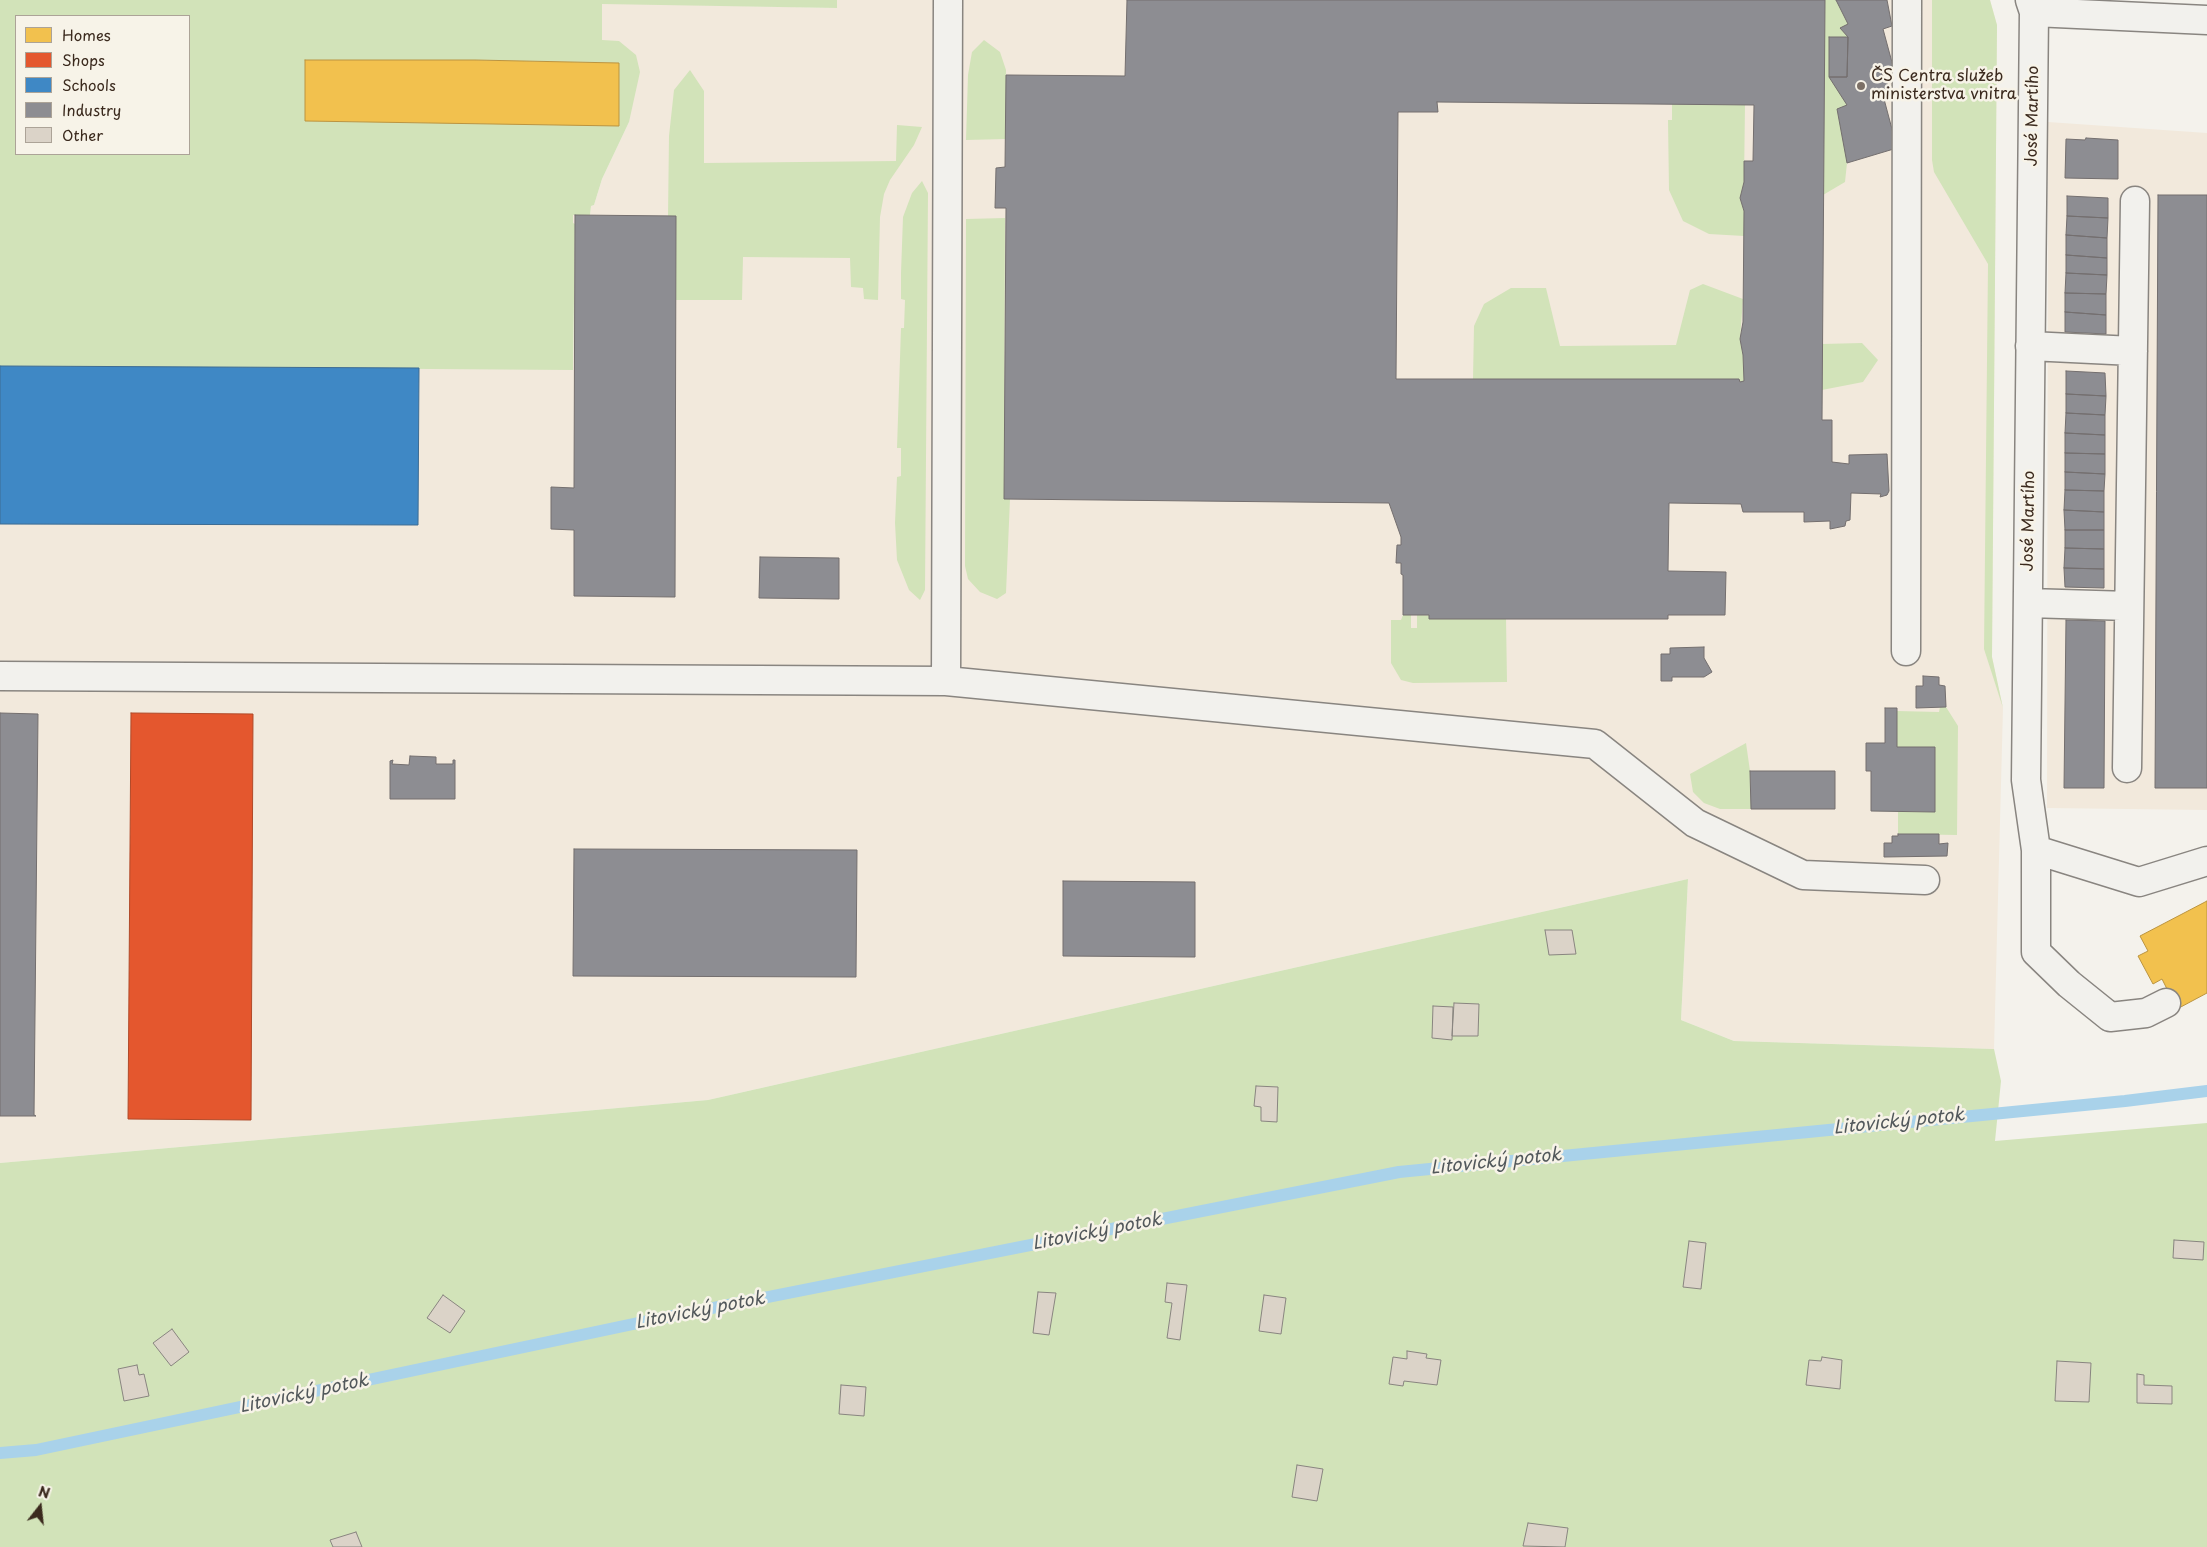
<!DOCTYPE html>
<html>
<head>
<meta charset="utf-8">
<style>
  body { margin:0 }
  #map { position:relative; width:2207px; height:1547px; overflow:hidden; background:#f4f2ec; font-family:"Playpen Sans",sans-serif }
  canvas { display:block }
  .legend { position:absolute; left:15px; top:15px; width:175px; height:140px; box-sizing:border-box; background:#f7f3e8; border:1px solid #aca397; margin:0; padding:6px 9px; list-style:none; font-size:15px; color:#3b2a1e }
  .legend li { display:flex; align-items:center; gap:10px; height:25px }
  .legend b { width:25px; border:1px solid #aca397 }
  .north { position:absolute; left:15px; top:1482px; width:50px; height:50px; -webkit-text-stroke:4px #f7f3e8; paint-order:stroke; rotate:16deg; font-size:14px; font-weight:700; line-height:20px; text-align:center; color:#3b2a1e }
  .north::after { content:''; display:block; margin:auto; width:18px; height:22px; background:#3b2a1e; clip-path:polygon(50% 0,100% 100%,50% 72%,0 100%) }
</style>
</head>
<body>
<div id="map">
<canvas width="2207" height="1547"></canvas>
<ul class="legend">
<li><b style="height:14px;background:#f2c14e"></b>Homes</li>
<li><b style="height:14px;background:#e4572e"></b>Shops</li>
<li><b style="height:14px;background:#3f88c5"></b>Schools</li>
<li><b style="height:14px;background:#8d8d92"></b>Industry</li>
<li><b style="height:14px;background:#dbd3c8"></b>Other</li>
</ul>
<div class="north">N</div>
</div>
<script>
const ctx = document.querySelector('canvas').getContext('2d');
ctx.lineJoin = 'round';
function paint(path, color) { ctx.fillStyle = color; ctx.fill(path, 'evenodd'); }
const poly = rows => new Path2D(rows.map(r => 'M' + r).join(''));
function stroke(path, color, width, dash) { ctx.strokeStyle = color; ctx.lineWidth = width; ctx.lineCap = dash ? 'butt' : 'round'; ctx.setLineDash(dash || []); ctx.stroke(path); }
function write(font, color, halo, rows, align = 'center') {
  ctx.font = font + ' "Playpen Sans",sans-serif'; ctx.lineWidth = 5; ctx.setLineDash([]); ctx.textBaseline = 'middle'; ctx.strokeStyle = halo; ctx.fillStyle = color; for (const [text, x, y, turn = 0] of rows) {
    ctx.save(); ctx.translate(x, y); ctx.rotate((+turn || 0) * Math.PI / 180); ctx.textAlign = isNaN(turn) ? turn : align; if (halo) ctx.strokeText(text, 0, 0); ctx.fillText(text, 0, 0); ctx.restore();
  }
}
const built = poly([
  [0,0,16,16,16,154,419,368,419,369,573,369,575,224,573,224,573,215,590,215,591,206,594,205,602,179,629,122,602,41,602,3,837,8,837,0,1990,0,1997,25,1992,657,2003,708,1994,1049,1734,1041,1681,1020,1688,879,708,1100,0,1163],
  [2048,122,2207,133,2207,810,2047,808]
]);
const green = poly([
  [0,0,837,0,837,8,602,4,602,40,619,41,636,55,640,72,629,122,602,179,594,205,591,206,590,215,573,215,573,223,575,224,573,370,0,366],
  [16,16,189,16,189,154,16,154],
  [305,60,475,60,619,63,619,125,306,121],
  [1825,0,1848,0,1848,37,1829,38,1829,76,1847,77,1847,163,1845,182,1823,195],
  [1932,0,1990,0,1997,25,1992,657,2003,708,1984,649,1988,264,1934,172,1932,160],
  [984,40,1000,52,1006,70,1006,139,966,140,968,75,972,52],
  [690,70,704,91,704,163,896,161,897,125,922,127,914,145,890,180,884,194,880,217,878,300,864,299,863,288,851,287,850,258,743,257,742,300,676,300,676,217,668,216,669,136,674,90],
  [1672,104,1745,105,1744,182,1740,198,1744,211,1744,236,1709,234,1683,221,1669,190,1668,120,1672,120],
  [922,181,928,193,925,590,920,600,909,590,897,560,895,523,897,477,901,476,901,448,897,448,901,328,904,328,905,300,901,299,901,273,903,217,912,193],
  [1005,218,1004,499,1010,499,1006,593,997,599,980,592,968,579,965,566,966,219],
  [1703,284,1743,299,1740,339,1743,355,1744,381,1740,382,1739,379,1473,379,1474,326,1484,304,1511,288,1546,288,1560,346,1676,345,1690,290],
  [1862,343,1878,360,1863,382,1822,390,1822,344],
  [1403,615,1411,615,1411,628,1417,628,1417,615,1506,618,1507,682,1413,683,1401,680,1391,663,1391,620,1401,620],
  [1940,707,1946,707,1958,726,1957,835,1898,834,1898,812,1935,812,1935,748,1897,747,1897,711,1939,712],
  [1746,743,1750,771,1751,809,1720,809,1704,803,1693,792,1690,774],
  [1688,879,1681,1020,1734,1041,1994,1049,2001,1081,1995,1141,2207,1123,2207,1547,0,1547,0,1163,708,1100]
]);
const homes = poly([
  [305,60,475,60,619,63,619,126,305,121,305,60],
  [2207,901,2207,993,2177,1009,2162,979,2153,984,2138,956,2148,951,2140,936,2207,901]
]);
const shops = poly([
  [131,713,253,714,251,1120,128,1119,131,713]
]);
const schools = poly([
  [0,366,419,368,418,525,0,524,0,366]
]);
const industry = poly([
  [1127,0,1825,0,1822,420,1832,420,1832,462,1849,464,1849,455,1887,454,1889,491,1887,495,1880,497,1881,494,1851,493,1850,520,1846,521,1845,526,1830,529,1830,521,1804,522,1804,512,1743,512,1741,504,1669,503,1668,571,1726,572,1725,615,1668,615,1668,619,1429,619,1429,615,1403,615,1403,575,1401,574,1401,563,1396,563,1397,545,1401,545,1401,537,1389,503,1004,499,1006,208,995,208,996,168,1005,167,1006,75,1125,76,1127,0],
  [1437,102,1754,105,1753,161,1744,161,1744,182,1740,198,1744,211,1743,322,1740,339,1743,355,1744,381,1740,382,1739,379,1396,379,1398,112,1438,112,1437,102],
  [1836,0,1887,0,1892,26,1883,29,1893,66,1879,69,1893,94,1884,99,1897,148,1847,163,1837,109,1847,105,1829,77,1847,77,1848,37,1840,28,1848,24,1836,0],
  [1829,37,1848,37,1847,77,1829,77,1829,37],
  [2086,138,2118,140,2118,179,2065,178,2066,139,2085,140,2086,138],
  [2158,195,2207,195,2207,788,2155,788,2158,195],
  [2067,196,2108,198,2108,218,2067,216,2067,196],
  [575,215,676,216,675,597,574,596,574,530,551,529,551,487,574,488,575,215],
  [2067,216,2108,218,2107,238,2066,235,2067,216],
  [2066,235,2107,238,2107,258,2066,255,2066,235],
  [2066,255,2107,258,2107,275,2066,273,2066,255],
  [2066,273,2107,275,2106,294,2065,293,2066,273],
  [2065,293,2106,294,2106,315,2065,312,2065,293],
  [2065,312,2106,315,2106,334,2065,332,2065,312],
  [2066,371,2105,373,2106,396,2066,394,2066,371],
  [2066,394,2106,396,2105,415,2066,413,2066,394],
  [2066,413,2105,415,2105,435,2065,433,2066,413],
  [2065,433,2105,435,2105,454,2065,453,2065,433],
  [2065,453,2105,454,2105,474,2065,472,2065,453],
  [2065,472,2105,474,2104,491,2065,490,2065,472],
  [2065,490,2104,491,2104,512,2064,510,2065,490],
  [2064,510,2104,512,2104,530,2065,530,2064,510],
  [2065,530,2104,530,2104,549,2065,548,2065,530],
  [2065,548,2104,549,2104,569,2064,568,2065,548],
  [760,557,839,558,839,599,759,598,760,557],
  [2064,568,2104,569,2104,588,2065,587,2064,568],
  [2066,620,2105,621,2104,788,2064,788,2066,620],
  [1704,647,1704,658,1712,672,1704,677,1672,677,1672,681,1661,681,1661,654,1670,654,1670,648,1704,647],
  [1923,676,1939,677,1939,685,1945,686,1946,707,1916,708,1916,686,1923,686,1923,676],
  [1885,708,1897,708,1897,747,1935,747,1935,812,1871,811,1871,771,1866,771,1866,743,1885,743,1885,708],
  [0,713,38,714,34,1115,36,1116,0,1116,0,713],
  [410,756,436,757,436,764,453,764,453,760,455,760,455,799,390,799,390,761,393,760,392,764,409,765,410,756],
  [1750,771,1835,771,1835,809,1751,809,1750,771],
  [1898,834,1939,834,1939,844,1948,843,1947,856,1884,857,1884,843,1892,843,1892,836,1898,836,1898,834],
  [574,849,857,850,856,977,573,976,574,849],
  [1063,881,1195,882,1195,957,1063,956,1063,881]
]);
const stream = poly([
  [0,1453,36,1450,657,1319,1399,1172,2125,1101,2207,1091]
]);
const building = poly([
  [1545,930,1572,930,1576,954,1549,955,1545,930],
  [1454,1003,1479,1004,1478,1036,1452,1036,1454,1003],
  [1433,1006,1453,1007,1452,1040,1432,1038,1433,1006],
  [1256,1086,1278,1087,1277,1122,1261,1121,1261,1107,1254,1106,1256,1086],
  [2174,1240,2204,1242,2203,1260,2173,1258,2174,1240],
  [1689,1241,1706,1243,1701,1289,1683,1287,1689,1241],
  [1167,1283,1187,1285,1180,1340,1167,1338,1172,1303,1165,1302,1167,1283],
  [1038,1292,1056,1293,1049,1335,1033,1333,1038,1292],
  [443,1295,465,1311,450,1333,427,1318,443,1295],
  [1264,1295,1286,1298,1281,1334,1259,1331,1264,1295],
  [172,1329,189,1352,171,1366,153,1343,172,1329],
  [1407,1351,1427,1354,1426,1358,1441,1360,1437,1385,1404,1381,1403,1386,1389,1384,1393,1357,1407,1359,1407,1351],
  [1822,1357,1842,1360,1840,1389,1806,1385,1809,1360,1821,1361,1822,1357],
  [2057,1361,2091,1363,2089,1402,2055,1401,2057,1361],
  [137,1365,139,1375,144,1374,149,1396,124,1401,118,1369,137,1365],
  [2137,1374,2144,1375,2144,1385,2172,1386,2172,1404,2137,1403,2137,1374],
  [841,1385,866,1387,864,1416,839,1414,841,1385],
  [1297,1465,1323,1469,1317,1501,1292,1497,1297,1465],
  [1528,1523,1568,1528,1565,1547,1523,1546,1528,1523],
  [356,1532,362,1547,333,1547,330,1540,356,1532]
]);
const minor = poly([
  [2030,0,2034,12,2026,780,2036,850,2139,882,2207,861],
  [2034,12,2207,20],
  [2030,346,2133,351],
  [2028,603,2129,606],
  [1906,651,1907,0],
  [0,676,946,681,1595,744,1695,823,1803,875,1925,880],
  [946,681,948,0],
  [2127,768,2135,201],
  [2036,850,2036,952,2069,984,2110,1017,2146,1013,2166,1003]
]);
const markers = [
  [1861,86,5,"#7c7066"]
];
const poiNames = [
  ["ČS Centra služeb",1871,77],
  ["ministerstva vnitra",1871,95]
];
const streetNames = [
  ["José Martího",2033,116,-89],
  ["José Martího",2029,521,-89]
];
const waterNames = [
  ["Litovický potok",1899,1122,-6],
  ["Litovický potok",1496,1162,-6],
  ["Litovický potok",1097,1232,-11],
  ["Litovický potok",700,1311,-11],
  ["Litovický potok",304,1394,-12]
];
paint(built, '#f2e9dc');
paint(green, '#d2e3b9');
paint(homes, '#f2c14e');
stroke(homes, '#bb9440', 1);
paint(shops, '#e4572e');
stroke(shops, '#b14a29', 1);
paint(schools, '#3f88c5');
stroke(schools, '#3e6c93', 1);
paint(industry, '#8d8d92');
stroke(industry, '#746f6f', 1);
stroke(stream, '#a9d2ea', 12);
paint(building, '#dbd3c8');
stroke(building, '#898580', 1);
stroke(minor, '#898580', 31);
stroke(minor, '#f2f1ed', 28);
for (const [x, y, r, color] of markers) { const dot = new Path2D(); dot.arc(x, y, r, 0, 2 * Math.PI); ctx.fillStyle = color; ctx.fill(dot); stroke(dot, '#f7f3e8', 2); }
write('16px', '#3b2a1e', '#f7f3e8', poiNames, 'left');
write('16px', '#3b2a1e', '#f7f3e8', streetNames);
write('italic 18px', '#52585b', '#f7f3e8', waterNames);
</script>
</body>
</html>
